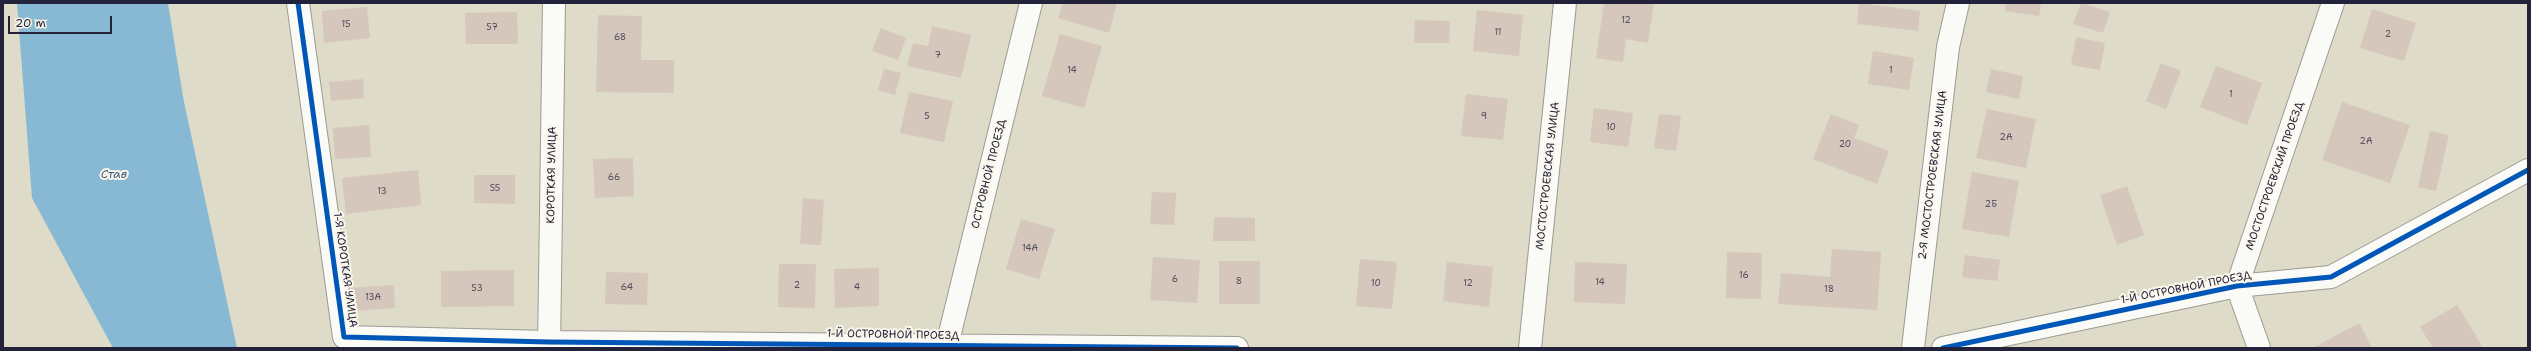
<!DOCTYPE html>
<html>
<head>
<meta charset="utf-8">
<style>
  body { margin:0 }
  #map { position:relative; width:2531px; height:351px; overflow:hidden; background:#dedbc8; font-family:"Shantell Sans",sans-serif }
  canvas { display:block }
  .frame { position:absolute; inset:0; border:4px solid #22223b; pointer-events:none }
  .scale { position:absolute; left:8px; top:16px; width:104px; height:18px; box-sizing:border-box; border:2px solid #22223b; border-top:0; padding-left:5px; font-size:12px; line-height:14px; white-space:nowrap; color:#22223b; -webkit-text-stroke:3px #fbf7ec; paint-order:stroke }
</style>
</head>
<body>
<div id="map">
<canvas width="2531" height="351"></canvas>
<div class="frame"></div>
<div class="scale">20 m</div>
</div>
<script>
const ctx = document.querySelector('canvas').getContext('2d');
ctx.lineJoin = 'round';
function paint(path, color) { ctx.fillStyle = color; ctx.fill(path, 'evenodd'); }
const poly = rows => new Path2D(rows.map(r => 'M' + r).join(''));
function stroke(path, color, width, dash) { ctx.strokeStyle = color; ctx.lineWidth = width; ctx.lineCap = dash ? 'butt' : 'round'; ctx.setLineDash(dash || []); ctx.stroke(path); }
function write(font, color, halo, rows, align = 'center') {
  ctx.font = font + ' "Shantell Sans",sans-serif'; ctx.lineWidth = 4; ctx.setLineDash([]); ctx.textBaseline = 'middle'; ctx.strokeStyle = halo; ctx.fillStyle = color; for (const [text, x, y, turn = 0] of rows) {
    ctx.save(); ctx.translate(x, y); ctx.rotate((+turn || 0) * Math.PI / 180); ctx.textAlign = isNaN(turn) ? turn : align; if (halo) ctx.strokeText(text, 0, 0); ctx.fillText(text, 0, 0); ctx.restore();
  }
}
const water = poly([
  [17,3,168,3,183,97,237,348,113,348,32,198]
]);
const building = poly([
  [1063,3,1117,3,1109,33,1058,18],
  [1604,3,1654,3,1648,43,1626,39,1623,62,1596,58],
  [1859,3,1920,11,1918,31,1857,24],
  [2006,3,2041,3,2039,16,2005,11],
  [2081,3,2110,12,2103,33,2073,24],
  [367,7,370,38,324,43,322,11],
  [2372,9,2416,23,2404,61,2360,48],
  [1477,10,1523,15,1519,56,1473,51],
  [517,12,518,44,466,44,465,13],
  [598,15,642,16,641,60,674,60,674,93,596,92],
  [1415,20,1450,21,1449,43,1414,43],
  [932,26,971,35,961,78,907,66,913,43,928,46],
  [881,28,906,38,898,60,872,51],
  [1060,34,1102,46,1084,108,1042,96],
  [2076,37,2105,43,2100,70,2071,65],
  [1873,51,1914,58,1909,90,1868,84],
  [2161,63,2181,71,2166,109,2146,101],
  [2216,66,2262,83,2247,125,2200,107],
  [884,69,901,73,895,95,878,90],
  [1991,69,2023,76,2019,99,1986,92],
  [363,79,364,98,331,101,329,82],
  [909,92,953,101,944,142,900,133],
  [1466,94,1508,99,1503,140,1461,136],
  [2342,102,2410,125,2390,183,2322,160],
  [1594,108,1633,113,1628,147,1590,142],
  [1987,109,2036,119,2026,168,1976,158],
  [1659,114,1681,116,1676,151,1654,148],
  [1831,114,1859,125,1854,138,1889,151,1877,184,1813,159],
  [369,125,371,157,335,159,333,128],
  [2430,131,2449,135,2436,191,2418,187],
  [633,158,634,196,595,198,593,159],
  [418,170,421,205,346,214,342,178],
  [1972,172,2019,181,2009,237,1962,229],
  [474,175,515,175,515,204,474,203],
  [2127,186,2144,235,2117,245,2100,195],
  [1152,192,1176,193,1174,225,1150,224],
  [803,198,824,200,821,245,800,244],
  [1214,217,1255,218,1255,241,1213,241],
  [1021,219,1055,229,1039,279,1006,269],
  [1832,249,1881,252,1877,310,1778,304,1781,273,1830,277],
  [1727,252,1762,253,1761,299,1726,298],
  [1965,255,2000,260,1997,281,1962,277],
  [1153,257,1200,260,1197,303,1150,300],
  [1360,259,1397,262,1392,309,1356,306],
  [1219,261,1260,261,1260,304,1219,304],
  [1447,262,1493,267,1489,307,1443,301],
  [1575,262,1627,264,1625,304,1574,302],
  [779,264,816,264,815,308,778,307],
  [879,268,879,306,835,308,834,269],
  [514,270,514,306,441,307,441,271],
  [606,272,648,273,647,305,605,304],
  [394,285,395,308,352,311,351,288],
  [2457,305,2482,346,2478,348,2433,348,2420,327],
  [2359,323,2372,348,2313,348]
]);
const street = poly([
  [298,3,344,337,549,342,1237,348],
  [947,345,1031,3],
  [549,348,554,3],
  [1530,348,1565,3],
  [1913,348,1948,47,1958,3],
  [1943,348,2237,286,2331,277,2528,170],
  [2259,348,2237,286,2333,3]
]);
const cycleway = poly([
  [298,3,344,337,549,342,1237,348],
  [1943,348,2237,286,2331,277,2528,170]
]);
const numberNames = [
  ["12",1626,21],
  ["15",346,25],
  ["57",492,28],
  ["11",1498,33],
  ["2",2388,35],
  ["68",620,38],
  ["7",938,56],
  ["14",1072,71],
  ["1",1891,71],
  ["1",2231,95],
  ["5",927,117],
  ["9",1484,117],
  ["10",1611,128],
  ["2А",2006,138],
  ["2А",2366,142],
  ["20",1845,145],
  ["66",614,178],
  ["55",495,189],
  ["13",382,192],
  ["2Б",1991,205],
  ["14А",1030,249],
  ["16",1744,276],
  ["6",1175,280],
  ["8",1239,282],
  ["14",1600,283],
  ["10",1376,284],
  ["12",1468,284],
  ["2",797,286],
  ["64",627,288],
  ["4",857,288],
  ["53",477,289],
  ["18",1829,290],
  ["13А",373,298]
];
const streetNames = [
  ["ОСТРОВНОЙ ПРОЕЗД",989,174,-76],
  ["КОРОТКАЯ УЛИЦА",552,175,-89],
  ["2-Я МОСТОСТРОЕВСКАЯ УЛИЦА",1933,175,-83],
  ["МОСТОСТРОЕВСКАЯ УЛИЦА",1548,176,-84],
  ["МОСТОСТРОЕВСКИЙ ПРОЕЗД",2275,176,-71],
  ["1-Я КОРОТКАЯ УЛИЦА",345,270,82],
  ["1-Й ОСТРОВНОЙ ПРОЕЗД",2186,288,-11],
  ["1-Й ОСТРОВНОЙ ПРОЕЗД",893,335,1]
];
const waterNames = [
  ["Став",114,175]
];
paint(water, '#87b9d4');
paint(building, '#d5c7bc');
stroke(street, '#9d9b93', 24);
stroke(street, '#fafaf7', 22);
stroke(cycleway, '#0057b8', 5);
write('9px', '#504c5c', null, numberNames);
write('11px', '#22223b', '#fbf7ec', streetNames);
write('italic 12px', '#3c587a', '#fbf7ec', waterNames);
</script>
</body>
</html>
